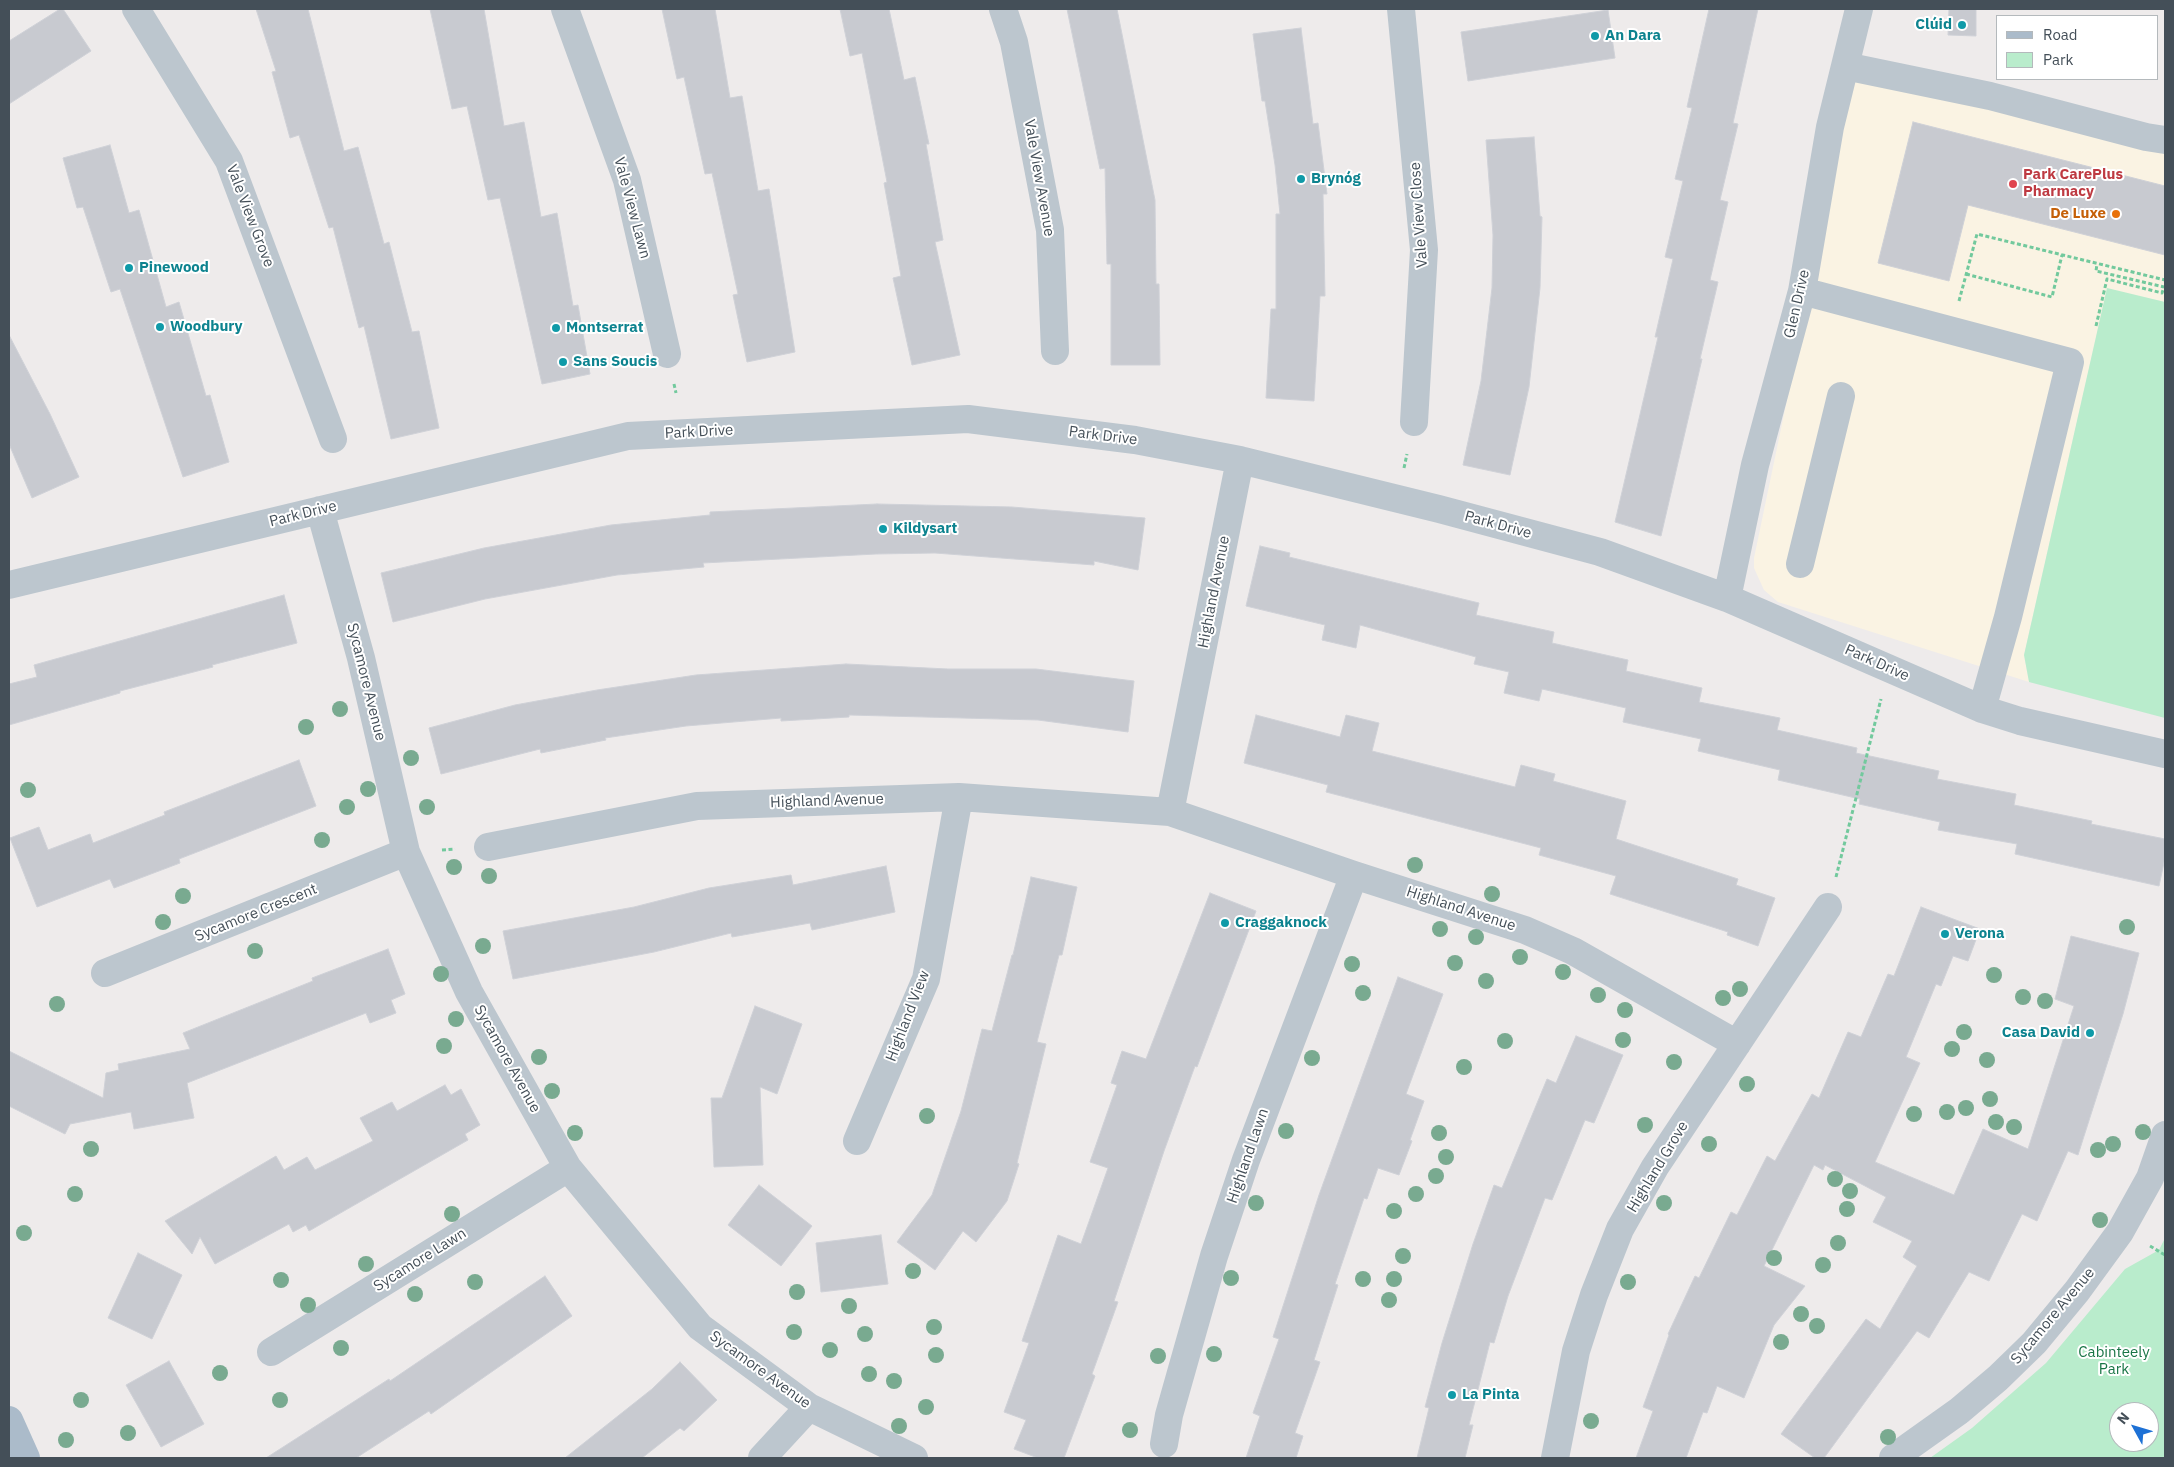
<!DOCTYPE html>
<html>
<head>
<meta charset="utf-8">
<style>
  body { margin:0 }
  #map { position:relative; width:2174px; height:1467px; overflow:hidden; background:#eeebeb; font-family:"IBM Plex Sans",sans-serif }
  canvas { display:block }
  .frame { position:absolute; inset:0; border:10px solid #444f58; pointer-events:none }
  .legend { position:absolute; left:1996px; top:15px; width:162px; height:65px; box-sizing:border-box; background:#fff; border:1px solid #b4b9bc; margin:0; padding:6px 9px; list-style:none; font-size:15px; color:#444f58 }
  .legend li { display:flex; align-items:center; gap:10px; height:25px }
  .legend b { width:25px; border:1px solid #b4b9bc }
  .north { position:absolute; left:2109px; top:1402px; width:50px; height:50px; box-sizing:border-box; background:#fff; border:1px solid #b4b9bc; border-radius:50%; rotate:309deg; font-size:14px; font-weight:700; line-height:20px; text-align:center; color:#444f58 }
  .north::after { content:''; display:block; margin:auto; width:18px; height:22px; background:#1e71d5; clip-path:polygon(50% 0,100% 100%,50% 72%,0 100%) }
</style>
</head>
<body>
<div id="map">
<canvas width="2174" height="1467"></canvas>
<div class="frame"></div>
<ul class="legend">
<li><b style="height:6px;background:#abbbca"></b>Road</li>
<li><b style="height:14px;background:#b9eccc"></b>Park</li>
</ul>
<div class="north">N</div>
</div>
<script>
const ctx = document.querySelector('canvas').getContext('2d');
ctx.lineJoin = 'round';
function paint(path, color) { ctx.fillStyle = color; ctx.fill(path, 'evenodd'); }
const poly = rows => new Path2D(rows.map(r => 'M' + r).join(''));
function stroke(path, color, width, dash) { ctx.strokeStyle = color; ctx.lineWidth = width; ctx.lineCap = dash ? 'butt' : 'round'; ctx.setLineDash(dash || []); ctx.stroke(path); }
function write(font, color, halo, rows, align = 'center') {
  ctx.font = font + ' "IBM Plex Sans",sans-serif'; ctx.lineWidth = 4; ctx.setLineDash([]); ctx.textBaseline = 'middle'; ctx.strokeStyle = halo; ctx.fillStyle = color; for (const [text, x, y, turn = 0] of rows) {
    ctx.save(); ctx.translate(x, y); ctx.rotate((+turn || 0) * Math.PI / 180); ctx.textAlign = isNaN(turn) ? turn : align; if (halo) ctx.strokeText(text, 0, 0); ctx.fillText(text, 0, 0); ctx.restore();
  }
}
const commercial = poly([
  [1859,55,2165,134,2165,302,2107,289,2024,655,2029,682,1778,602,1764,590,1754,568,1754,558]
]);
const green = poly([
  [2107,288,2165,302,2165,718,2029,682,2024,655],
  [2165,1196,2165,1458,1930,1458,1972,1428,2046,1363,2125,1269,2159,1250,2165,1238],
  [2119,1412,2149,1412,2149,1442,2119,1442]
]);
const building = poly([
  [60,9,63,9,91,51,9,104,9,41,60,9],
  [256,9,308,9,344,151,358,147,384,244,389,242,412,332,419,331,439,428,391,439,364,326,359,328,333,227,329,228,299,135,290,138,272,72,276,71,256,9],
  [430,9,484,9,504,126,524,122,541,217,557,213,573,306,578,305,590,374,542,384,500,198,488,200,467,106,452,109,430,9],
  [662,9,715,9,730,98,742,96,758,191,769,189,795,352,747,362,733,295,738,294,712,173,705,174,684,77,677,79,662,9],
  [840,9,889,9,904,80,915,77,929,144,926,144,943,240,935,242,960,355,912,365,893,278,901,276,884,183,887,182,862,53,850,56,840,9],
  [1067,9,1117,9,1155,200,1156,284,1159,284,1160,365,1111,365,1111,264,1107,264,1105,168,1100,169,1067,9],
  [1709,9,1758,9,1733,123,1738,124,1720,200,1728,202,1710,280,1718,282,1700,359,1702,359,1661,536,1615,522,1658,337,1655,337,1673,259,1665,257,1683,181,1675,179,1692,108,1687,107,1709,9],
  [1949,9,1976,9,1976,36,1948,35,1949,9],
  [1608,10,1615,58,1468,81,1461,32,1608,10],
  [1301,28,1313,124,1318,123,1327,194,1323,194,1325,296,1320,296,1314,401,1266,398,1271,309,1276,309,1276,214,1280,214,1275,165,1265,101,1262,101,1253,34,1301,28],
  [1913,122,2165,186,2165,255,1968,205,1949,281,1878,263,1913,122],
  [1534,137,1540,216,1542,217,1540,288,1529,387,1510,475,1463,465,1481,381,1492,288,1493,235,1486,140,1534,137],
  [110,145,129,213,139,210,166,307,179,302,206,396,210,395,229,462,183,477,120,289,111,292,83,207,77,208,63,158,110,145],
  [9,335,50,414,79,477,32,498,9,444,9,335],
  [877,504,1012,507,1145,518,1138,570,1094,561,1094,565,935,553,876,554,703,563,704,567,617,575,485,599,393,622,381,573,484,548,611,525,710,515,710,512,877,504],
  [1260,546,1290,553,1289,557,1479,603,1476,615,1554,632,1552,643,1628,660,1626,671,1702,688,1699,702,1780,718,1777,730,1857,748,1856,753,1939,771,1937,779,2016,794,2014,805,2092,821,2091,824,2165,839,2165,858,2159,886,2015,854,2017,844,1938,830,1940,822,1859,804,1860,799,1778,780,1780,770,1698,751,1701,739,1623,722,1626,708,1542,689,1539,701,1504,693,1509,672,1474,664,1476,657,1360,625,1356,648,1322,640,1325,625,1246,606,1260,546],
  [284,595,297,643,212,665,213,667,120,691,120,693,9,725,9,684,37,677,34,665,284,595],
  [846,664,948,669,1036,669,1134,681,1128,732,1038,720,849,715,849,717,781,721,781,718,686,726,605,738,606,740,541,753,540,749,441,774,429,728,515,705,597,690,696,675,846,664],
  [1256,715,1340,737,1346,715,1379,723,1372,751,1515,787,1521,765,1555,774,1553,781,1626,801,1616,839,1738,879,1736,885,1775,898,1758,946,1727,935,1728,932,1610,894,1616,876,1539,855,1541,848,1326,792,1328,785,1244,763,1256,715],
  [299,760,316,806,179,859,180,863,114,888,110,879,37,907,10,838,39,827,48,850,90,834,93,843,165,815,164,812,299,760],
  [886,866,895,912,812,930,810,923,732,937,731,933,654,952,513,979,503,931,634,907,709,888,791,875,793,885,886,866],
  [1031,877,1077,887,1062,955,1059,955,1037,1042,1046,1044,1017,1163,1019,1164,1007,1201,976,1242,963,1231,935,1270,897,1242,932,1195,961,1111,982,1029,992,1031,1012,955,1013,955,1031,877],
  [1210,893,1256,911,1197,1067,1195,1066,1164,1151,1114,1301,1118,1302,1092,1374,1095,1376,1064,1458,1038,1458,1014,1449,1026,1420,1004,1412,1029,1343,1022,1341,1058,1235,1081,1244,1108,1168,1090,1162,1117,1085,1111,1083,1122,1051,1146,1059,1210,893],
  [1921,907,1980,929,1968,961,1953,956,1941,986,1936,984,1906,1057,1920,1063,1875,1162,1954,1195,1983,1129,2028,1149,2074,1006,2055,999,2071,936,2139,953,2123,1014,2078,1155,2068,1151,2037,1221,2022,1214,1989,1281,1969,1272,1929,1338,1917,1331,1824,1458,1815,1458,1781,1434,1866,1319,1880,1329,1917,1266,1903,1257,1912,1241,1873,1222,1886,1197,1825,1165,1823,1170,1814,1165,1764,1266,1805,1286,1774,1325,1744,1398,1717,1386,1707,1413,1703,1412,1686,1458,1636,1458,1653,1411,1643,1407,1669,1335,1668,1334,1695,1276,1699,1278,1731,1212,1737,1215,1767,1156,1775,1161,1812,1094,1819,1098,1848,1032,1861,1037,1888,974,1894,976,1921,907],
  [388,949,405,994,391,1000,396,1013,370,1023,366,1013,187,1083,194,1118,134,1129,131,1112,70,1124,65,1134,9,1106,9,1051,103,1098,106,1073,119,1070,118,1064,190,1049,183,1033,313,981,312,978,388,949],
  [1398,977,1443,994,1406,1094,1424,1101,1410,1140,1412,1141,1399,1175,1378,1168,1367,1199,1364,1198,1335,1284,1338,1285,1314,1360,1320,1362,1295,1433,1303,1436,1296,1458,1246,1458,1260,1416,1253,1413,1279,1339,1273,1337,1319,1195,1398,977],
  [755,1006,802,1024,777,1094,760,1087,763,1165,714,1167,711,1098,722,1098,755,1006],
  [1576,1036,1623,1055,1594,1123,1585,1120,1552,1200,1545,1198,1508,1296,1494,1343,1490,1342,1469,1425,1473,1425,1465,1458,1417,1458,1429,1408,1425,1407,1442,1343,1473,1244,1494,1185,1502,1188,1547,1079,1556,1083,1576,1036],
  [445,1085,451,1095,461,1089,480,1125,465,1134,468,1140,309,1231,306,1225,293,1232,289,1224,215,1264,200,1237,192,1254,165,1221,276,1156,284,1170,307,1157,315,1170,373,1141,360,1118,392,1102,397,1111,445,1085],
  [759,1185,812,1226,781,1266,728,1225,759,1185],
  [881,1235,888,1284,821,1292,816,1243,881,1235],
  [138,1253,182,1275,152,1339,108,1318,138,1253],
  [545,1276,572,1316,431,1414,429,1411,356,1458,266,1458,389,1379,390,1381,545,1276],
  [169,1361,204,1424,161,1447,126,1385,169,1361],
  [680,1362,717,1400,684,1431,680,1428,642,1458,565,1458,652,1389,680,1362]
]);
const path = poly([
  [1966,274,2052,297,2062,255],
  [1959,301,1977,234,2165,280],
  [2096,326,2107,279,2162,293,2164,287,2096,271,2097,264],
  [674,384,676,393],
  [1404,468,1407,454],
  [442,850,455,849],
  [1836,877,1881,699],
  [2150,1246,2165,1255]
]);
const minor = poly([
  [136,9,229,161,333,439],
  [565,9,627,180,667,354],
  [1003,9,1014,42,1050,230,1055,351],
  [1401,9,1424,250,1414,422],
  [1845,66,1990,96,2146,137,2165,140],
  [1802,291,2070,362,2008,617,1982,709],
  [320,510,361,658,406,852,469,992,568,1168,700,1327,809,1407,914,1458],
  [1800,564,1841,396],
  [9,585,628,436,968,419,1135,440,1240,460,1439,509,1600,552,1727,598,1982,709,2020,721,2165,754],
  [1727,598,1755,465,1802,291,1830,127,1859,9],
  [1170,812,1240,460],
  [488,847,697,806,959,797,1170,812,1354,875,1525,930,1573,951,1737,1044],
  [105,973,406,852],
  [857,1141,926,979,959,797],
  [271,1352,568,1168],
  [1164,1444,1169,1415,1214,1256,1246,1160,1354,875],
  [762,1458,809,1407],
  [1555,1458,1576,1351,1594,1295,1620,1229,1655,1167,1828,907],
  [1893,1458,1959,1411,1998,1378,2034,1343,2077,1291,2120,1232,2150,1178,2165,1135]
]);
const major = poly([
  [9,1420,26,1458]
]);
const trees = [
  [340,709],
  [306,727],
  [411,758],
  [368,789],
  [28,790],
  [347,807],
  [427,807],
  [322,840],
  [1415,865],
  [454,867],
  [489,876],
  [1492,894],
  [183,896],
  [163,922],
  [2127,927],
  [1440,929],
  [1476,937],
  [483,946],
  [255,951],
  [1520,957],
  [1455,963],
  [1352,964],
  [1563,972],
  [441,974],
  [1994,975],
  [1486,981],
  [1740,989],
  [1363,993],
  [1598,995],
  [2023,997],
  [1723,998],
  [2045,1001],
  [57,1004],
  [1625,1010],
  [456,1019],
  [1964,1032],
  [1623,1040],
  [1505,1041],
  [444,1046],
  [1952,1049],
  [539,1057],
  [1312,1058],
  [1987,1060],
  [1674,1062],
  [1464,1067],
  [1747,1084],
  [552,1091],
  [1990,1099],
  [1966,1108],
  [1947,1112],
  [1914,1114],
  [927,1116],
  [1996,1122],
  [1645,1125],
  [2014,1127],
  [1286,1131],
  [2143,1132],
  [575,1133],
  [1439,1133],
  [1709,1144],
  [2113,1144],
  [91,1149],
  [2098,1150],
  [1446,1157],
  [1436,1176],
  [1835,1179],
  [1850,1191],
  [75,1194],
  [1416,1194],
  [1256,1203],
  [1664,1203],
  [1847,1209],
  [1394,1211],
  [452,1214],
  [2100,1220],
  [24,1233],
  [1838,1243],
  [1403,1256],
  [1774,1258],
  [366,1264],
  [1823,1265],
  [913,1271],
  [1231,1278],
  [1363,1279],
  [1394,1279],
  [281,1280],
  [475,1282],
  [1628,1282],
  [797,1292],
  [415,1294],
  [1389,1300],
  [308,1305],
  [849,1306],
  [1801,1314],
  [1817,1326],
  [934,1327],
  [794,1332],
  [865,1334],
  [1781,1342],
  [341,1348],
  [830,1350],
  [1214,1354],
  [936,1355],
  [1158,1356],
  [220,1373],
  [869,1374],
  [894,1381],
  [81,1400],
  [280,1400],
  [926,1407],
  [1591,1421],
  [899,1426],
  [1130,1430],
  [128,1433],
  [1888,1437],
  [66,1440]
];
const markers = [
  [1962,25,5,"#0f9aa8"],
  [1595,36,5,"#0f9aa8"],
  [1301,179,5,"#0f9aa8"],
  [2013,184,5,"#e0444e"],
  [2116,214,5,"#e8710a"],
  [129,268,5,"#0f9aa8"],
  [160,327,5,"#0f9aa8"],
  [556,328,5,"#0f9aa8"],
  [563,362,5,"#0f9aa8"],
  [883,529,5,"#0f9aa8"],
  [1225,923,5,"#0f9aa8"],
  [1945,934,5,"#0f9aa8"],
  [2090,1033,5,"#0f9aa8"],
  [1452,1395,5,"#0f9aa8"]
];
const cultureNames = [
  ["Clúid",1952,25,"right"],
  ["An Dara",1605,36],
  ["Brynóg",1311,179],
  ["Pinewood",139,268],
  ["Woodbury",170,327],
  ["Montserrat",566,328],
  ["Sans Soucis",573,362],
  ["Kildysart",893,529],
  ["Craggaknock",1235,923],
  ["Verona",1955,934],
  ["Casa David",2080,1033,"right"],
  ["La Pinta",1462,1395]
];
const healthNames = [
  ["Park CarePlus",2023,175],
  ["Pharmacy",2023,192]
];
const streetNames = [
  ["Vale View Avenue",1039,178,80],
  ["Vale View Lawn",632,208,75],
  ["Vale View Close",1419,215,-94],
  ["Vale View Grove",250,216,69],
  ["Glen Drive",1797,304,-77],
  ["Park Drive",699,432,-3],
  ["Park Drive",1103,436,7],
  ["Park Drive",303,514,-14],
  ["Park Drive",1498,525,15],
  ["Highland Avenue",1214,592,-79],
  ["Park Drive",1877,663,24],
  ["Sycamore Avenue",366,682,76],
  ["Highland Avenue",827,801,-2],
  ["Highland Avenue",1461,909,18],
  ["Sycamore Crescent",256,913,-22],
  ["Highland View",908,1016,-69],
  ["Sycamore Avenue",507,1059,61],
  ["Highland Lawn",1248,1156,-71],
  ["Highland Grove",1658,1167,-59],
  ["Sycamore Lawn",420,1260,-32],
  ["Sycamore Avenue",2053,1316,-50],
  ["Sycamore Avenue",760,1370,36]
];
const foodNames = [
  ["De Luxe",2106,214]
];
const parkNames = [
  ["Cabinteely",2114,1353],
  ["Park",2114,1370]
];
paint(commercial, '#faf3e3');
paint(green, '#b9eccc');
paint(building, '#c8cad0');
stroke(building, '#cfd1d7', 1);
stroke(path, '#72c99d', 3, [4, 2.5]);
stroke(minor, '#bcc6ce', 28);
stroke(major, '#abbbca', 28);
ctx.fillStyle = '#79aa90';
for (const [x, y] of trees) { ctx.beginPath(); ctx.arc(x, y, 8, 0, 2 * Math.PI); ctx.fill(); }
for (const [x, y, r, color] of markers) { const dot = new Path2D(); dot.arc(x, y, r, 0, 2 * Math.PI); ctx.fillStyle = color; ctx.fill(dot); stroke(dot, '#fff', 2); }
write('bold 15px', '#0d838f', '#fff', cultureNames, 'left');
write('bold 15px', '#be3a42', '#fff', healthNames, 'left');
write('15px', '#444f58', '#fff', streetNames);
write('bold 15px', '#c56008', '#fff', foodNames, 'right');
write('15px', '#197546', '#fff', parkNames);
</script>
</body>
</html>
